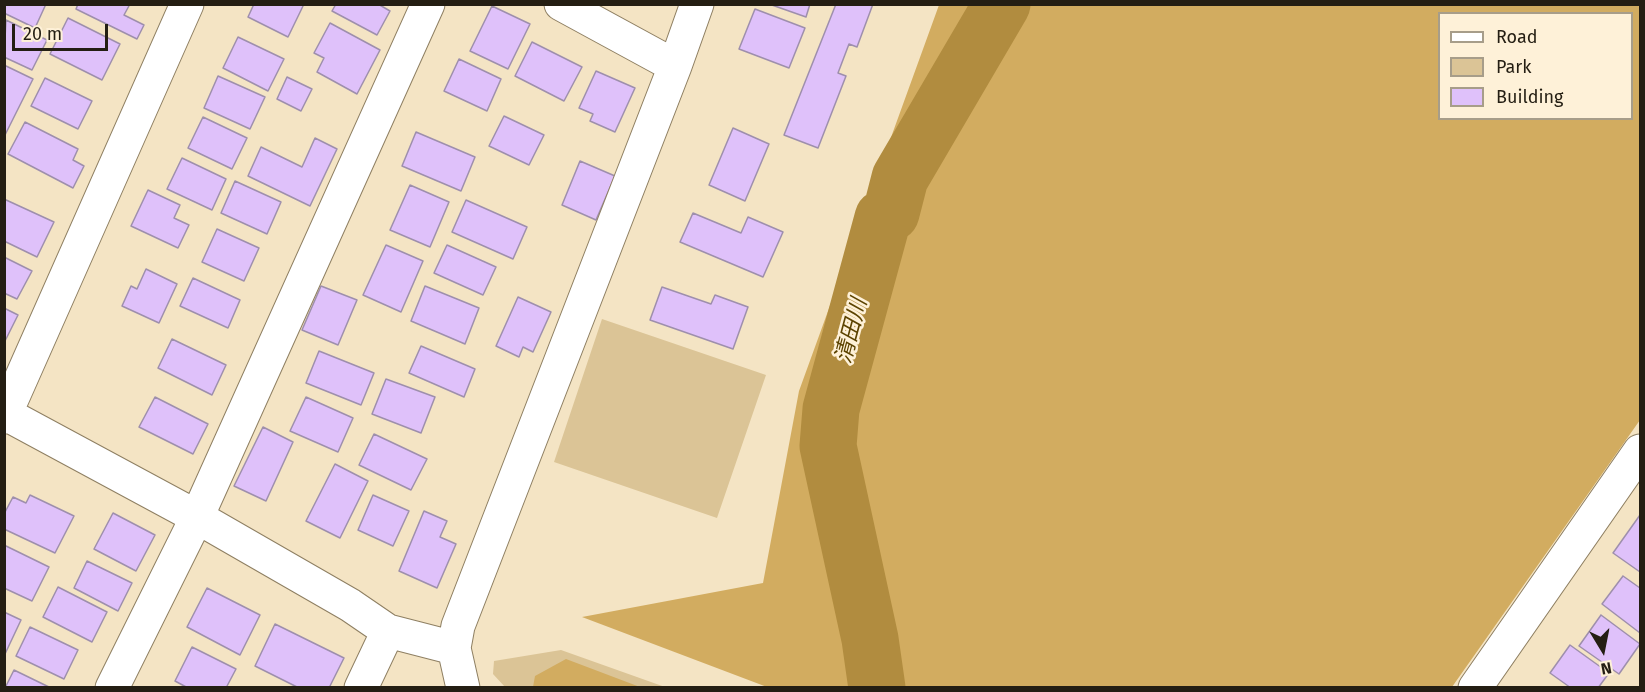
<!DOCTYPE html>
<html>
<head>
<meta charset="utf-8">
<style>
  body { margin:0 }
  #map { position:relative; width:1645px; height:692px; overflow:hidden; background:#f4e4c4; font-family:"Fira Sans",sans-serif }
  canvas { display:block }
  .frame { position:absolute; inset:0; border:6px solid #241e13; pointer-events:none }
  .legend { position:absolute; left:1438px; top:12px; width:195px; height:108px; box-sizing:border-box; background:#fef1d8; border:2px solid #a79d89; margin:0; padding:8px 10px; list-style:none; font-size:18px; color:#241e13 }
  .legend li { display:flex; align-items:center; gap:12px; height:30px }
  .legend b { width:30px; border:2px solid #a79d89 }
  .north { position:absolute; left:1573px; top:620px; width:60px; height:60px; -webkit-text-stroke:4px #fef1d8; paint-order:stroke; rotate:170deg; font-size:16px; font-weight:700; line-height:24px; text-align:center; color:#241e13 }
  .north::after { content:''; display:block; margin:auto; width:21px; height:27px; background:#241e13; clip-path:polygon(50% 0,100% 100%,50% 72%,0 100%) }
  .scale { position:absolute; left:12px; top:24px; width:96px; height:27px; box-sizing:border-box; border:3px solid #241e13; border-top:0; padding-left:8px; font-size:18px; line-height:21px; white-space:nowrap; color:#241e13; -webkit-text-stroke:4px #fef1d8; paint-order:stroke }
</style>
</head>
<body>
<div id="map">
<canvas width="1645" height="692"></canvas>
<div class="frame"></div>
<ul class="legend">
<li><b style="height:8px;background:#fff"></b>Road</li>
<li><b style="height:16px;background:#dbc496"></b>Park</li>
<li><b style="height:16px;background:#dfc1fa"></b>Building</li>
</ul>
<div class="north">N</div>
<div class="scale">20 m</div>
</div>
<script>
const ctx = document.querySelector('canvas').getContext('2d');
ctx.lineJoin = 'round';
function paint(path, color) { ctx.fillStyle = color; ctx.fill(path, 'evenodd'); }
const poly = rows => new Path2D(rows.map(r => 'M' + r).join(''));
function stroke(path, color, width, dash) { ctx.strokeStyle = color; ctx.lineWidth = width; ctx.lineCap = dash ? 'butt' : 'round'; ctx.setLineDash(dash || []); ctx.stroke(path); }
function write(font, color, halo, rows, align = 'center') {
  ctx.font = font + ' "Fira Sans","Noto Sans JP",sans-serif'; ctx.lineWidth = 5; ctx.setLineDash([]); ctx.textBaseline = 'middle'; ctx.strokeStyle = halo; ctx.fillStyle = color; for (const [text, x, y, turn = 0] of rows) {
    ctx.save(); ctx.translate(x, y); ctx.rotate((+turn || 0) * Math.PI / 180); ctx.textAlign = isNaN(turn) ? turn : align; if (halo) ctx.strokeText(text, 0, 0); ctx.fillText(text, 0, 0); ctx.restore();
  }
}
const green = poly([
  [602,319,766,375,717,518,554,462],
  [561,650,665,687,505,687,493,674,494,661]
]);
const forest = poly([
  [939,5,1640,5,1640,420,1452,687,767,687,582,617,763,583,799,391],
  [1440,14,1632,14,1632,118,1440,118],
  [566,659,640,687,533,687,535,676]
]);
const river = poly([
  [877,688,870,639,828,446,831,409,883,218,891,213,900,178,1002,4]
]);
const building = poly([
  [4,4,46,4,35,28,4,13,4,4],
  [78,4,130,4,124,15,144,25,137,39,76,9,78,4],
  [254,4,304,4,288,37,248,17,254,4],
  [336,4,378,4,390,11,377,35,332,11,336,4],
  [769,4,810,4,806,17,769,4],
  [836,4,873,4,857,47,849,44,838,73,846,76,818,148,784,135,836,4],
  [492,6,530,24,508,69,470,51,492,6],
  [755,9,805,28,789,68,739,49,755,9],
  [68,18,120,44,102,80,50,54,68,18],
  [6,20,47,40,32,70,4,57,6,20],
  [330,23,380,50,357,94,317,72,324,58,314,53,330,23],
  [238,37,284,59,268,91,223,68,238,37],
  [532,42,582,67,564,101,515,76,532,42],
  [459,59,501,79,487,111,444,91,459,59],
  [4,65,33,79,5,135,4,134,4,65],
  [596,71,635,88,615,132,590,121,593,114,579,108,596,71],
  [218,76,265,97,250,129,204,108,218,76],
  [287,77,312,89,301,111,277,99,287,77],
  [45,78,92,101,78,129,31,106,45,78],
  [504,116,544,135,529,165,489,146,504,116],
  [203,117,247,138,232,169,188,148,203,117],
  [25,122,78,149,73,160,84,166,73,188,8,154,25,122],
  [733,128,769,144,745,201,709,185,733,128],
  [416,132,475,157,461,191,402,166,416,132],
  [315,138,337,149,310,206,248,176,261,147,302,167,315,138],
  [182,158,226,179,212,210,167,189,182,158],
  [580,161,615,176,596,220,562,205,580,161],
  [235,181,281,202,267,234,221,213,235,181],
  [410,185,449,202,430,247,390,230,410,185],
  [148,190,180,205,174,218,189,225,178,248,131,226,148,190],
  [4,199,54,222,37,257,4,241,4,199],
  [466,200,527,227,513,259,452,232,466,200],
  [693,213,741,233,748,217,783,232,763,277,680,242,693,213],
  [217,229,259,248,244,281,202,262,217,229],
  [386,245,423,261,401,312,363,295,386,245],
  [447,245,496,267,483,295,434,273,447,245],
  [4,257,32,271,17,299,4,293,4,257],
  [146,269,177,284,159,323,122,306,131,286,137,289,146,269],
  [193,278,240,300,228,328,180,306,193,278],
  [321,286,357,300,338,345,302,330,321,286],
  [425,286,479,308,465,344,411,321,425,286],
  [662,287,711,304,715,295,748,307,733,349,650,320,662,287],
  [518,297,551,312,533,352,523,347,519,357,496,346,518,297],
  [4,308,18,315,4,343,4,308],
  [172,339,226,365,212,395,158,368,172,339],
  [421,346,475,369,464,397,409,373,421,346],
  [319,351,374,373,361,405,306,383,319,351],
  [386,379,435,397,421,433,372,414,386,379],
  [155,397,208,424,193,454,139,427,155,397],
  [306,397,353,418,338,452,290,431,306,397],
  [263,427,293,442,266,501,234,486,263,427],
  [374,434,427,459,411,490,359,465,374,434],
  [335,464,368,481,340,538,306,521,335,464],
  [30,495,74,516,55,553,4,529,4,514,13,497,26,503,30,495],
  [373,495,409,511,393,546,358,530,373,495],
  [424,511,447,521,440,537,456,544,437,588,399,571,424,511],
  [113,513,155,535,136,571,94,549,113,513],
  [1640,515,1640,572,1613,553,1640,515],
  [4,545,49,567,32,601,4,588,4,545],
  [87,561,132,583,118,611,74,588,87,561],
  [1623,576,1640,588,1640,633,1602,604,1623,576],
  [58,587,107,612,92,642,43,617,58,587],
  [207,588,260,615,240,655,187,627,207,588],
  [4,612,21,620,5,654,4,654,4,612],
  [1601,615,1640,644,1619,674,1579,646,1601,615],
  [275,624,344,658,329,688,299,688,255,666,275,624],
  [30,627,78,650,64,679,16,656,30,627],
  [1570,645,1609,673,1598,688,1571,688,1550,673,1570,645],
  [192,647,236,669,226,688,188,688,175,681,192,647],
  [14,670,51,688,5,688,14,670]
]);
const minor = poly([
  [561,4,675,66],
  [4,413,197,517,350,605,388,631,454,648],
  [4,417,187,4],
  [112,688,197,517,428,4],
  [361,688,388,631],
  [463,688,454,648,458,626,675,66,697,4],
  [1475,688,1640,451]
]);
const waterNames = [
  ["清田川",852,331,-75]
];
paint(green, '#dbc496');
paint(forest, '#d2ac60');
stroke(river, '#b18c3f', 57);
paint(building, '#dfc1fa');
stroke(building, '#9e8fac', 1.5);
stroke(minor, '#8e7f62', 35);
stroke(minor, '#fff', 33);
write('italic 22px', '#5c4301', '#fef1d8', waterNames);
</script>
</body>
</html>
